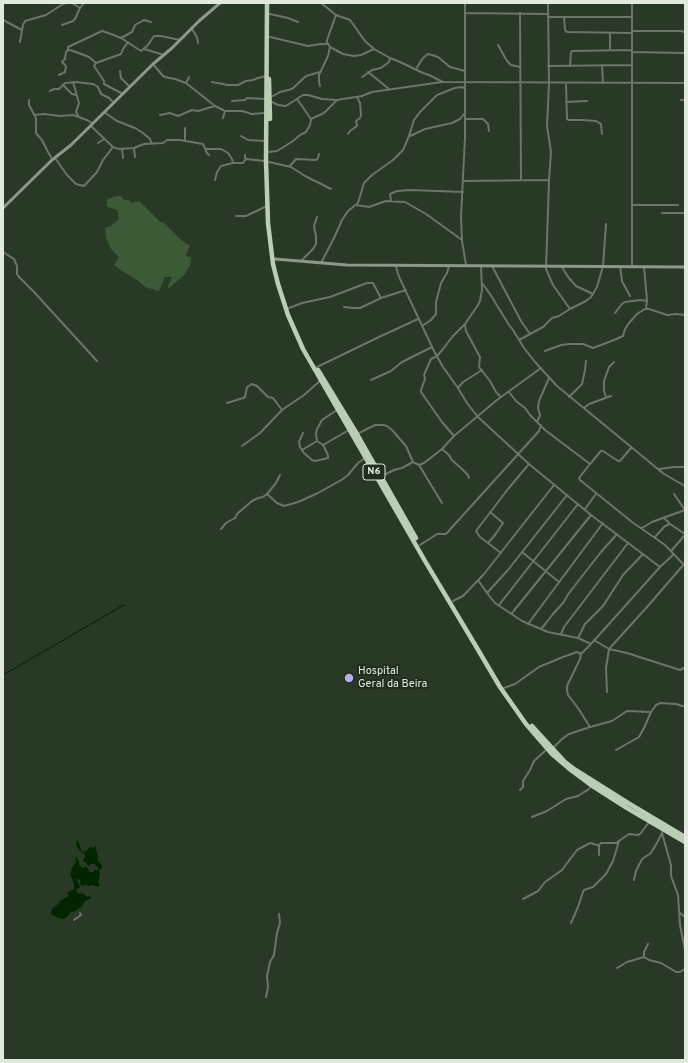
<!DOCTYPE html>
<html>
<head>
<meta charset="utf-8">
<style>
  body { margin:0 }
  #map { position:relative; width:688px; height:1063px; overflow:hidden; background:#283925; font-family:Overpass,sans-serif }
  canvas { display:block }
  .frame { position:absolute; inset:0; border:4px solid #e0ebde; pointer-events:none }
</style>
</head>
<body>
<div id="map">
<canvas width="688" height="1063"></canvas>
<div class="frame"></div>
</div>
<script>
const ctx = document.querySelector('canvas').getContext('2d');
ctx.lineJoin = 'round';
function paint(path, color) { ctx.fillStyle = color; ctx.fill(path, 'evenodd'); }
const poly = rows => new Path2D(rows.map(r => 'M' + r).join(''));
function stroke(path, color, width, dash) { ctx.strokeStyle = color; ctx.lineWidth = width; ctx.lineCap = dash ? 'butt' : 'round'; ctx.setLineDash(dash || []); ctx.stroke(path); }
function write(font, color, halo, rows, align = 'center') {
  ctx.font = font + ' Overpass,sans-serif'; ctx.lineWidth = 4; ctx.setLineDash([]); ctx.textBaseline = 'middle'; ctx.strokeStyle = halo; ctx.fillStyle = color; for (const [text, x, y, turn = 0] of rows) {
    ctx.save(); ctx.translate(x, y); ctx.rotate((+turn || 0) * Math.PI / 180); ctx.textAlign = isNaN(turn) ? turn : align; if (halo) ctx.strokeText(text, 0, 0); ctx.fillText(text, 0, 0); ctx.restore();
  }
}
const green = poly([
  [117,196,121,196,124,200,129,200,131,203,139,201,159,221,164,223,180,239,190,246,186,255,188,257,191,257,190,266,183,276,169,288,168,287,172,277,165,277,159,291,145,287,137,280,125,273,114,265,119,257,111,249,106,238,105,228,111,226,119,219,117,210,107,207,107,199]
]);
const water = poly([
  [77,840,79,843,81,850,83,852,86,851,89,848,93,847,94,848,96,845,96,849,98,857,97,860,101,864,102,868,99,870,100,875,98,882,100,885,98,887,92,885,89,886,86,885,83,886,80,884,80,880,78,879,77,880,80,887,79,888,76,889,77,893,84,894,87,897,89,896,91,897,91,898,84,902,83,905,76,911,70,912,68,916,64,919,58,918,51,914,52,909,58,904,60,901,67,897,69,896,67,893,74,889,74,884,70,874,71,873,71,870,74,864,76,863,75,858,77,858,77,860,79,861,79,864,82,868,84,868,85,866,89,869,88,870,90,872,93,872,95,869,97,871,98,870,98,867,96,866,95,864,91,864,89,866,87,865,87,863,84,862,83,861,85,856,84,854,79,850,76,845]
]);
const stream = poly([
  [3,675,124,605]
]);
const street = poly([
  [72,3,80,8],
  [321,3,336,15,350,20,365,41,374,49,390,58,400,62,423,73,429,75,443,82,685,83],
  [465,3,465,137,461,217,462,241,466,265],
  [548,3,549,83,547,126,551,152,549,180,546,269,553,285,570,309],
  [465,13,548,14],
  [520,13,521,180],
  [270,14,288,18,298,22],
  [336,15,327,40,327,42,330,47,343,54,354,56,361,55,374,49],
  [548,17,632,17],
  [564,17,565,30,567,32,632,33],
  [3,20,22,30],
  [62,25,73,21,75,19,80,8,84,3],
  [192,29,197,37,198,43],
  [633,31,682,31,685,33],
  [270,37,308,46,321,44,327,44],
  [121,38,132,32,135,25,144,20,151,22],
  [20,42,23,25,25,21,46,15,63,4,67,3],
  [498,45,507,61,511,65,520,67],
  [144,49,164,55],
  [69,50,76,52,89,57,96,63,94,66,104,81,104,84,123,94],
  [610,50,610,34],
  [632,52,685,53],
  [96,63,121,54,123,49,128,42],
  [153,64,163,76,165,77,175,79,186,83,189,77],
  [602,65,603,83],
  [548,66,632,65],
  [570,66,571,52,572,51,632,50],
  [416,69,423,58,428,54,432,55,438,57,450,67,465,71],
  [120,71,121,78,130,87],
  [368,72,389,89],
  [59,75,65,72,66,66,62,62,65,59,66,52,68,50,68,47,102,31,111,34,121,38,141,51,148,45,154,36,161,36,180,40],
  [362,77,372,70,381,68,389,62,390,58],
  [73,82,79,103,76,112,79,117],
  [212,82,228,85,238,85,246,81,253,80,258,78,266,76],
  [186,83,215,106],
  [566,83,567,119,569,120,582,120,596,121,601,124,602,134],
  [63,85,72,94,76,95],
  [320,86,319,82,319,75,328,56,330,47],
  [50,91,54,89,59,89,65,83,76,82,93,84,98,87,101,94,109,98,114,103],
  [271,97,280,92,292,89,306,76,320,72],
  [297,99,311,119],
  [29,100,29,105,36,118,36,133,42,140,47,150,52,159],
  [681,100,685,100],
  [232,101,245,100,247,98,265,99],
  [270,101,278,105,286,106,303,95,308,95,322,99,337,100,362,96,372,92,442,82],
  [566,102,587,101],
  [225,111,242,111,252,114,265,113],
  [104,112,117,121,135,128,143,133,150,139,152,144],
  [34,115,44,114,60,116,73,115,87,120,92,123],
  [160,115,170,113,178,116,192,110,198,111,215,106,225,111,223,118],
  [465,119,483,119,488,124,489,131],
  [91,126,113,147,119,149,134,148,144,144,163,143,167,140,180,140,203,144,207,153,209,155],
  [348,134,350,131,357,126,356,121,360,118,361,115,360,103,357,97],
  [241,136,248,140,265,141],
  [410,136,425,129,452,123,460,119,464,114],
  [185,141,185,128],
  [98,143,104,139],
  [134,148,135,157],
  [122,149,123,158],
  [206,149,221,149,228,153,232,159,233,163],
  [269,152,277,151,282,148,293,141,300,135,306,132,310,125,311,119,324,113,337,100],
  [245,155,245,158,246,159,265,161],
  [55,158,67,175,76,184,84,186,97,172,103,160,113,147],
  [269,162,291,167,305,176,331,189],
  [290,166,296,159,316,160,318,158,319,154],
  [215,180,217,172,221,166,233,163,243,163,246,159],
  [463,181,549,180],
  [391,201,390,194,397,191,410,190,463,192],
  [356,205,369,207,386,201,405,202,426,214,462,240],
  [632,205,678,205],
  [662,213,685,213],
  [236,216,246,216,267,206],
  [3,252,14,259,17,266,17,274,19,277,34,292,97,361],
  [301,261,313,249,316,244,316,236,314,226,317,217],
  [321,263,334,238,342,220,348,211,358,203,364,183,372,175,393,160,403,150,409,136,414,120,420,112,437,95,455,88,462,87,464,88],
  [396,266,398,274,400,279,434,351,443,367,458,388,467,403,478,417,529,464,591,515,660,567],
  [492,266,521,321,530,334],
  [620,266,622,281,630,296],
  [632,266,632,3],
  [644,266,647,301,646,309],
  [562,267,568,277,576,286,593,294],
  [482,283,490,294,509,325,513,330,524,348,535,362,557,386,664,474,685,486],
  [344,307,353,308,360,308,381,298,406,290],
  [289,308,302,303,330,297,367,283,373,283,374,285,381,298],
  [615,313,622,304,625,302,640,300,647,301],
  [465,324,466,331,480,357,479,367,490,381,496,392,501,397],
  [422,326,431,320,436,314,436,302,441,283,447,273,449,266],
  [519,340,543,327,552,318,559,316,570,309,586,301,591,297,597,287,603,266,606,224],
  [545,351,561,345,570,344,583,344,593,348,614,340,623,336,625,329,629,323,637,314,645,309,649,309,667,315,677,314,685,315],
  [317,367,379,337,418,319],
  [371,380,391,371,402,362,432,347],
  [458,388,463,382,482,370],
  [509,392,516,401,525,408,530,415,545,430,590,464,601,451,603,451,618,461,620,461,631,448],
  [569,397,582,384,585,370,586,361],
  [606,397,604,391,604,381,609,367,614,362],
  [227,403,243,398,245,397,247,387,252,384,257,386,268,397,273,398,282,410],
  [584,408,589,404,611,396],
  [537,422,540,415,538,408,539,401,549,378],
  [303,433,299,442,300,447,304,453,312,460,315,461,328,458,328,455,323,445],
  [357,434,375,425,383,425,387,426,392,430,406,446,413,462],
  [454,436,442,422,421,392,421,390,425,379,424,375,431,359,437,356,443,349,453,336,465,324,478,305,480,301,482,290,481,266],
  [317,441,316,434,317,429,322,420,337,410],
  [242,446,260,433,282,410,304,395,321,380],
  [442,449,448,454,452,460,463,470,468,475,469,478],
  [302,450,317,441,323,445,349,430],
  [590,464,579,478,580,480,632,522,665,545,685,566],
  [419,465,442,503],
  [659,469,674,467,685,467],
  [382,476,394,470,402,468,413,462,419,465,424,463,442,449,454,436,497,400,541,368],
  [267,494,277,503,284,506,298,502,318,493,343,479,348,475,358,463,365,458],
  [674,494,685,510],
  [585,509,596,494],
  [664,518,670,524,685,534],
  [642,528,652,522,685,510],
  [221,529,226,523,235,518,238,513,252,501,258,498,263,497,267,494,276,483,280,475],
  [655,537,665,526,670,524],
  [488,543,495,535,503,523,490,512],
  [420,545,437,534,446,534,539,431,541,425],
  [671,551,685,535],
  [522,552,559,582],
  [501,553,480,537,476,531,508,489,529,464],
  [478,580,487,593,495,603,522,621,548,632,578,638,591,644],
  [487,593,508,570,567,495],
  [453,601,463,596,484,574,554,485],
  [499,605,578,504],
  [512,613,591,515],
  [528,624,603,523],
  [541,629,546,623,553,614,563,603,569,593,601,552,617,534],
  [561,634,564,627,628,543],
  [578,638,585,624,603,606,623,575,643,554],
  [594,640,609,649,627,653,680,670,684,668,685,669],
  [504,688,515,684,539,667,563,657,577,652,581,654],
  [607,692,606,668,609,649,647,607,685,563],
  [590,727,578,708,568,695,567,690,567,686,580,659,581,654,591,644,660,567,674,554],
  [553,748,562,739,569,734,590,727,612,721,627,711,651,712,656,705,660,703,676,704,682,706,685,706],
  [616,750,639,737,644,728,651,712],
  [520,790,523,787,523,781,530,770,534,761,547,749],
  [532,817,547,811,566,799,578,796,584,792,588,790,591,786],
  [663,829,662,833,671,865,671,876,678,895,680,925,685,950],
  [599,855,599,845,601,843,616,843,629,834,638,835,640,834,650,821],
  [634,880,636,871,642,859,651,853,658,841,662,833],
  [523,899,538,891,545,882,562,870,577,850,590,843,597,845,599,845],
  [680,913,685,917],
  [74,920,81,915,80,913],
  [571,923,578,907,583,892,584,890,593,887,606,874,613,861,619,841],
  [644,957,644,952,648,944],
  [617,968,627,962,644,957,649,960,661,963,676,972,680,972,685,969],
  [266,997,268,987,267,976,270,962,274,955,277,933,280,923,279,914]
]);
const secondary = poly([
  [3,208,52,160,71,145,153,64,172,48,199,21,220,3],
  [275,259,347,265,685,267]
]);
const highway = poly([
  [267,3,266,161,268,223,273,264,278,284,288,315,303,349,425,561,477,648,500,687,526,724,552,754,572,771,591,785,627,808,685,842],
  [269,79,270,119],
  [318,370,357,434,416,538],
  [532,726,553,749,565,762,574,769,628,803,685,837]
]);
const markers = [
  [349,678,5,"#b6acf8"]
];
const shields = [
  [374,472,22]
];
const shieldNames = [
  ["N6",374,472]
];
const poiNames = [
  ["Hospital",358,672],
  ["Geral da Beira",358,685]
];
paint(green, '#3c5a35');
paint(water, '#022500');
stroke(stream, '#022500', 1);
stroke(street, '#6c756a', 2);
stroke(secondary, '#8c9988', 3);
stroke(highway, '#b9ceb4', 4.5);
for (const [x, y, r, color] of markers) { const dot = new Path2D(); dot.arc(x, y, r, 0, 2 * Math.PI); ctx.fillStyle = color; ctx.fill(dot); stroke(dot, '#1f2f1b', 1.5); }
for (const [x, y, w] of shields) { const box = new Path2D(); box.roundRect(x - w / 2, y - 8, w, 16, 3); ctx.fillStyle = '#1f2f1b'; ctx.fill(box); stroke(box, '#e0ebde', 1); }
write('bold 10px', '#e0ebde', null, shieldNames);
write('11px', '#e0ebde', '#1f2f1b', poiNames, 'left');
</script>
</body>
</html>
